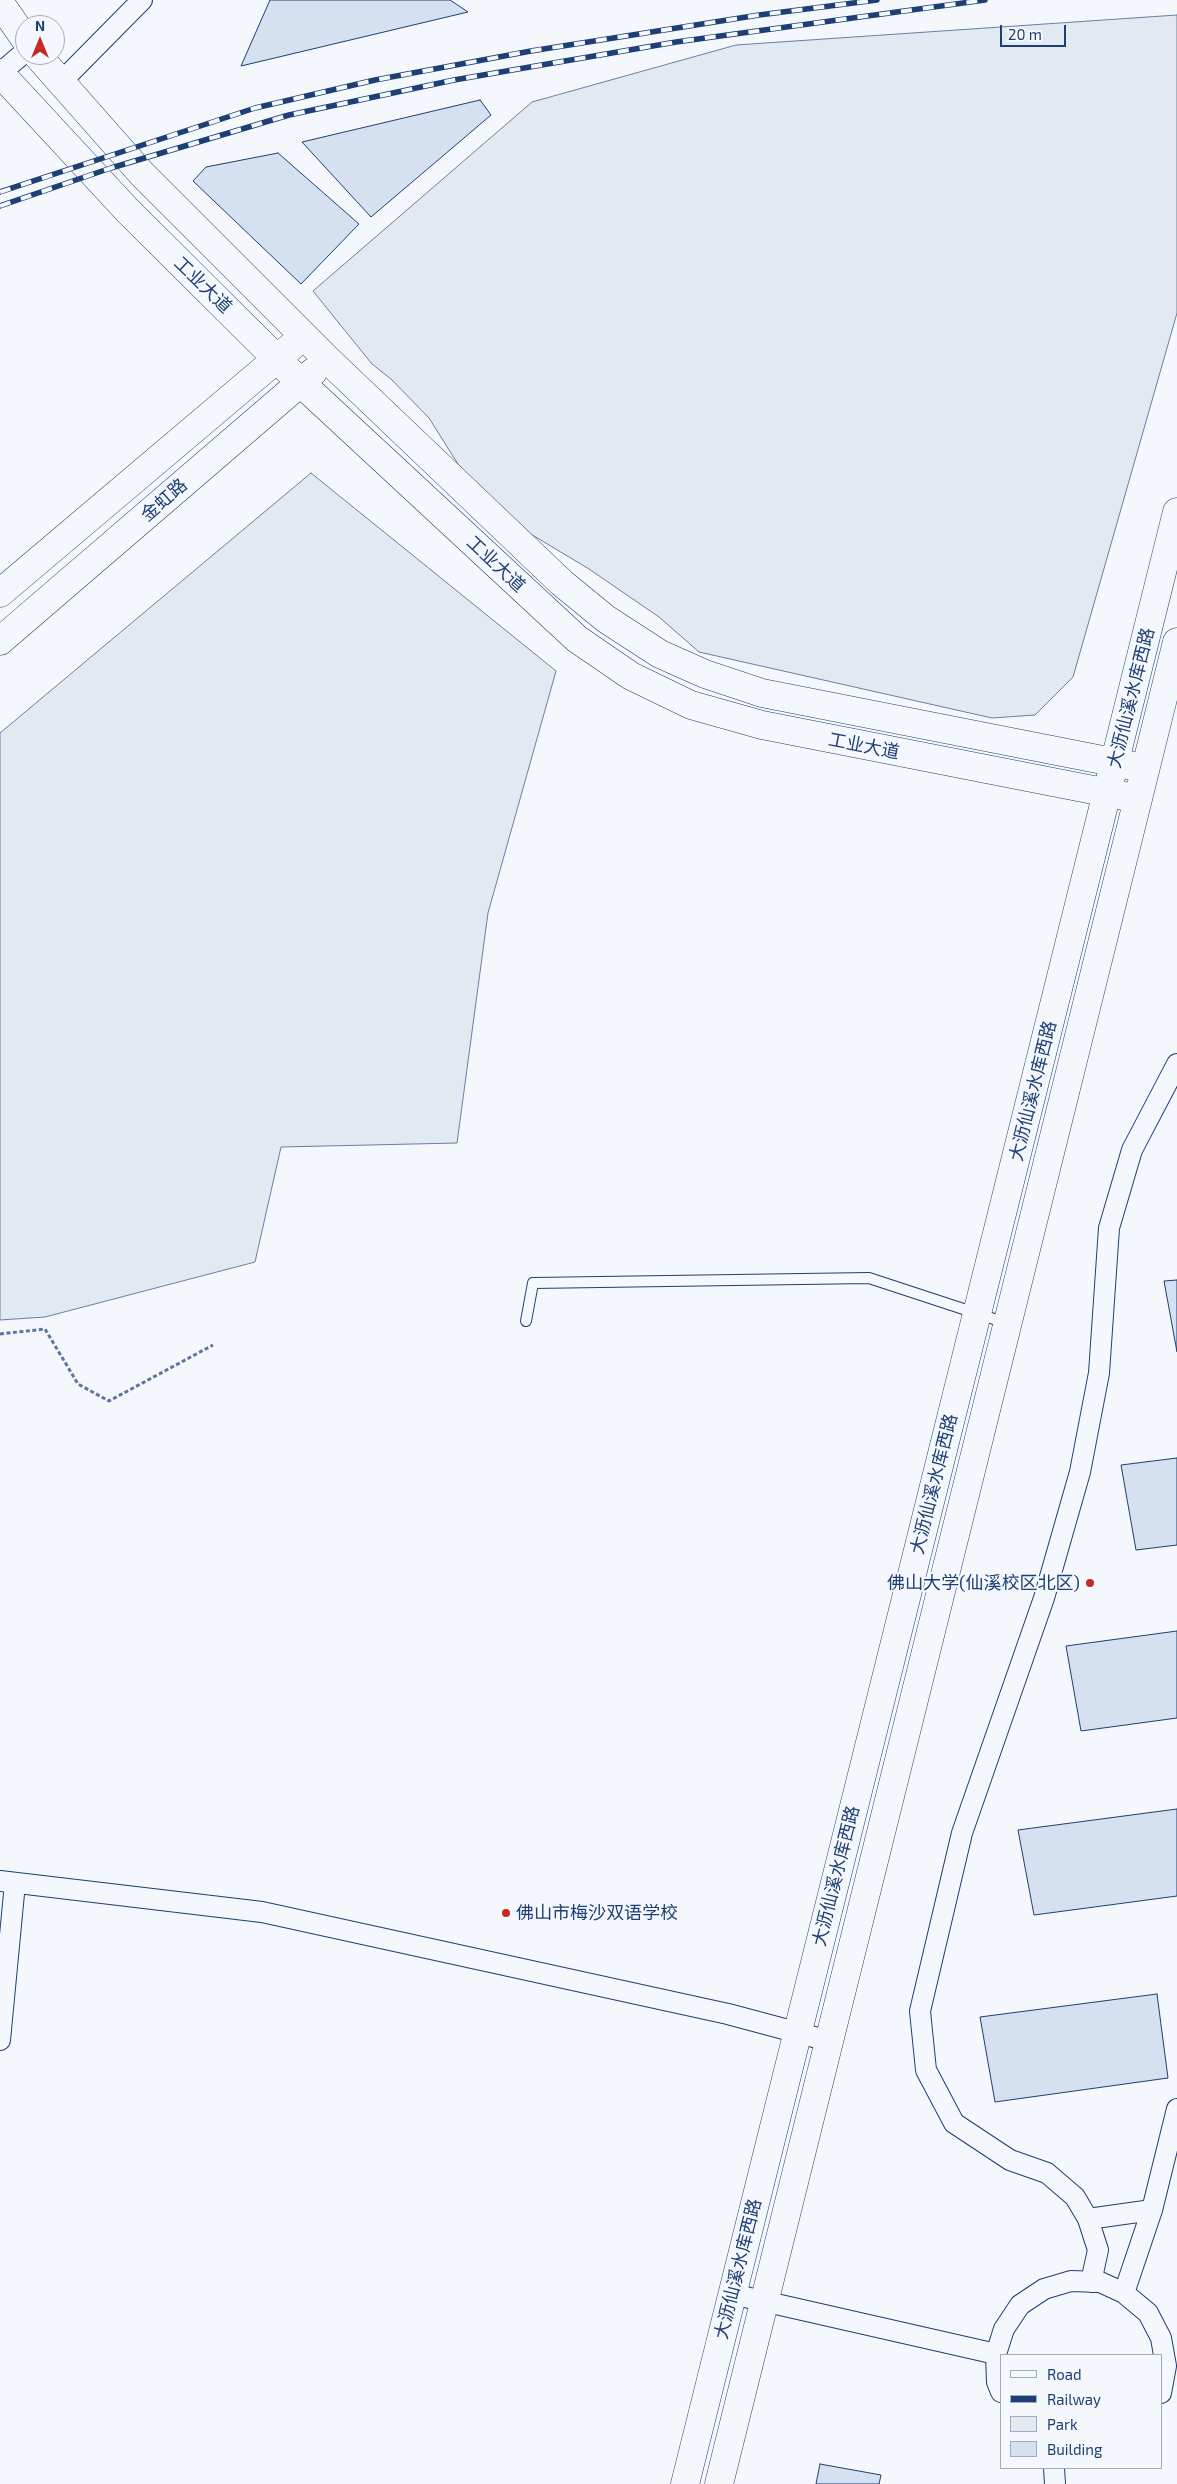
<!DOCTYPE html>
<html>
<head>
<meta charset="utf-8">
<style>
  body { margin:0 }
  #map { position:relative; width:1177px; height:2484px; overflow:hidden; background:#f4f7fb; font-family:"Exo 2",sans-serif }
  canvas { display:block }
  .legend { position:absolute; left:1000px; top:2354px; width:162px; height:115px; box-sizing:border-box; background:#f4f7fb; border:1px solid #9eadc5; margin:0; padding:6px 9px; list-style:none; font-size:15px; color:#1d3f73 }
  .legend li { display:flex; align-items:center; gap:10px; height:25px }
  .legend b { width:25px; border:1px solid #9eadc5 }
  .north { position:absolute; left:15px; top:15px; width:50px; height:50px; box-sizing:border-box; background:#f4f7fb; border:1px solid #9eadc5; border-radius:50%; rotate:0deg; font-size:14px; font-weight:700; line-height:20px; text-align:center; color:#1d3f73 }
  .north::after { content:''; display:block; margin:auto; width:18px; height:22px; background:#c62828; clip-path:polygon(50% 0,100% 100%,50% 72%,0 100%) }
  .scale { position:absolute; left:1000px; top:25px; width:66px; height:22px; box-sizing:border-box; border:2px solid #1d3f73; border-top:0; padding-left:6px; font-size:15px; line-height:18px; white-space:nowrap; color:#1d3f73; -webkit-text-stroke:4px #f4f7fb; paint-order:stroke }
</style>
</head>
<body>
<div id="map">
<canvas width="1177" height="2484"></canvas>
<ul class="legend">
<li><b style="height:6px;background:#f4f7fb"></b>Road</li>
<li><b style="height:6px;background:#1d3f73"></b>Railway</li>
<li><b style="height:14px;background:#e3e9f0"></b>Park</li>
<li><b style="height:14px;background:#d5e0f0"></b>Building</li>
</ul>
<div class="north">N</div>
<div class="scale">20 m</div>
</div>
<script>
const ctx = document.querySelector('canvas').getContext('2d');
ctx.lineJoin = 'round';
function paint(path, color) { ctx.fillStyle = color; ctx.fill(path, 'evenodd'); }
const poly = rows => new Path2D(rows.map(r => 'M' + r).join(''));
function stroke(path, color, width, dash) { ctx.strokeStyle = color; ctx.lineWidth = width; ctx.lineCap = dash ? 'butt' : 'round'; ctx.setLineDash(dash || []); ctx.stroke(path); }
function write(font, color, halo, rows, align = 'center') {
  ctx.font = font + ' "Exo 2","Noto Sans SC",sans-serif'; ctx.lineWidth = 4; ctx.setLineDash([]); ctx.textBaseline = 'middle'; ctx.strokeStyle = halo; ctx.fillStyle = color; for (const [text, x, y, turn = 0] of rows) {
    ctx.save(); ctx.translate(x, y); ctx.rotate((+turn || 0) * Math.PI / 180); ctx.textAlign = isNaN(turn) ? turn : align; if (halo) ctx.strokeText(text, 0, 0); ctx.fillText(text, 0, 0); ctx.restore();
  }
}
const green = poly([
  [1177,15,1177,313,1073,677,1035,715,992,718,699,652,659,617,589,569,514,524,463,472,429,418,391,379,372,364,313,291,532,102,736,45,1177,15],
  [311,473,556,671,488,913,457,1143,281,1147,255,1262,45,1317,0,1320,0,733,311,473]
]);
const building = poly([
  [270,0,450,0,468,12,241,66,270,0],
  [480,100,491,115,371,217,302,142,480,100],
  [278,153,359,224,301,284,193,181,206,167,278,153],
  [1177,1280,1177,1352,1164,1281,1177,1280],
  [1177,1458,1177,1545,1136,1550,1121,1465,1177,1458],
  [1177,1631,1177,1718,1081,1731,1066,1646,1177,1631],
  [1177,1809,1177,1896,1034,1915,1018,1830,1177,1809],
  [1157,1994,1168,2078,995,2102,980,2017,1157,1994],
  [820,2464,881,2475,879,2484,816,2484,820,2464]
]);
const path = poly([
  [0,1334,45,1329,78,1384,109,1401,213,1345]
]);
const lane = poly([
  [526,1321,533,1283,869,1278,1006,1323]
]);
const street = poly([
  [0,73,25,52],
  [61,82,142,0],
  [0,1881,262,1912,728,2014,829,2041],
  [0,2040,15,1883],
  [1088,2219,1152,2210],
  [1091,2282,1098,2250,1088,2219,1075,2197,1047,2173,1010,2160,954,2123,926,2070,920,2011,962,1833,1044,1598,1080,1472,1099,1373,1109,1228,1132,1150,1177,1064],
  [1124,2293,1152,2210,1177,2109],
  [732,2294,996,2354],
  [1001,2392,997,2382,996,2354,1004,2329,1020,2305,1044,2289,1071,2281,1100,2282,1124,2293,1148,2313,1161,2338,1166,2366,1161,2393],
  [1054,2468,1055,2484]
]);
const secondary = poly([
  [0,3,25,39],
  [37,55,142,174,328,360,562,583,606,619,660,654,705,674,762,693,1133,766],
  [0,73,127,210,301,383,577,639,631,676,691,705,762,725,1124,796],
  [0,593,292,346],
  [0,641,313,372],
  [685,2484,1177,512],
  [719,2484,1177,642]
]);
const rail = poly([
  [0,192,255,108,375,80,531,51,759,15,877,0],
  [0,206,111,168,289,115,454,80,676,42,985,0]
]);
const markers = [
  [1090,1583,5,"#c62828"],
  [506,1913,5,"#c62828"]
];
const streetNames = [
  ["工业大道",203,285,44],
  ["金虹路",164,500,-41],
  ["工业大道",496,564,43],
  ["大沥仙溪水库西路",1131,698,-76],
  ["工业大道",864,746,11],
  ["大沥仙溪水库西路",1033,1091,-76],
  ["大沥仙溪水库西路",934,1484,-76],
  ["大沥仙溪水库西路",836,1876,-76],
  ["大沥仙溪水库西路",738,2269,-76]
];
const poiNames = [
  ["佛山大学(仙溪校区北区)",1080,1583],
  ["佛山市梅沙双语学校",516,1913,"left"]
];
paint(green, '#e3e9f0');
stroke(green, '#687fa3', 1);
paint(building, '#d5e0f0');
stroke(building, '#1d3f73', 1);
stroke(lane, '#1d3f73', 12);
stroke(street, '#1d3f73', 22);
stroke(secondary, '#1d3f73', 29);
stroke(path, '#5e769c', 3, [4, 2.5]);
stroke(lane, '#f4f7fb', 10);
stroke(street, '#f4f7fb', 20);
stroke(secondary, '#f4f7fb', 28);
stroke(rail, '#1d3f73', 5.5);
stroke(rail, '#f4f7fb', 4, [11]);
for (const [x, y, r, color] of markers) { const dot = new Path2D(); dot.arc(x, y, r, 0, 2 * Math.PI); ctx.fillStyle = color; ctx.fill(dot); stroke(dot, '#f4f7fb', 2); }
write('18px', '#1d3f73', '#f4f7fb', streetNames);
write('18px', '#1d3f73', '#f4f7fb', poiNames, 'right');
</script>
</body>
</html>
